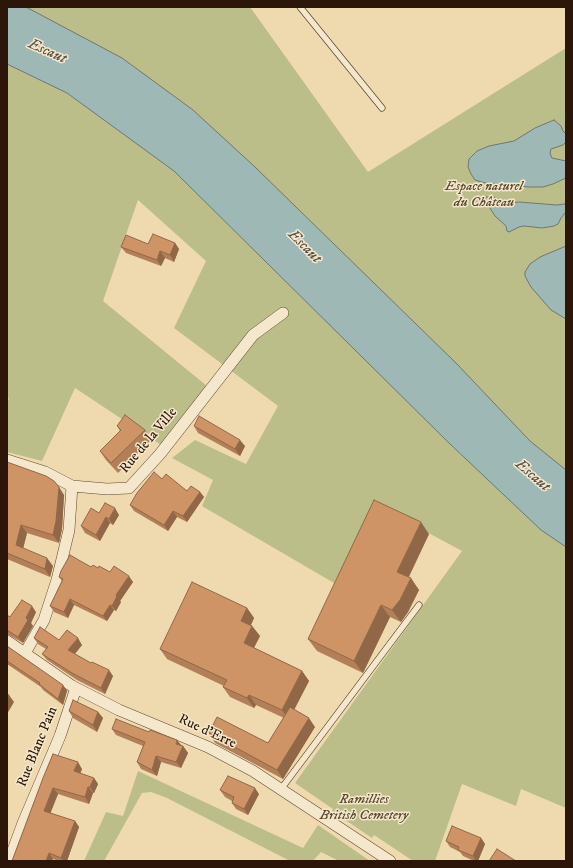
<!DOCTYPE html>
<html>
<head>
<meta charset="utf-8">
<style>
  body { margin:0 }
  #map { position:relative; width:573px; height:868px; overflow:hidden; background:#efdaaf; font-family:"IM FELL DW Pica",serif }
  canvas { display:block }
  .frame { position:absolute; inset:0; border:8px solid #2c1609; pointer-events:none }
</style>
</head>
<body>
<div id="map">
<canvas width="573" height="868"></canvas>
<div class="frame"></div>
</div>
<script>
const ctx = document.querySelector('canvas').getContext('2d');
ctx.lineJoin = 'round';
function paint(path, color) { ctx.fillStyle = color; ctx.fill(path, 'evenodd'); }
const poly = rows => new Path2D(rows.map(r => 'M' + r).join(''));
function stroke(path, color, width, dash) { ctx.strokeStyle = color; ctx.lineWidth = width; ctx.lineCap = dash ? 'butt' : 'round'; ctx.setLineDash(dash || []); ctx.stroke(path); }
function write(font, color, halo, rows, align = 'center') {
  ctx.font = font + ' "IM FELL DW Pica",serif'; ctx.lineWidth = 3; ctx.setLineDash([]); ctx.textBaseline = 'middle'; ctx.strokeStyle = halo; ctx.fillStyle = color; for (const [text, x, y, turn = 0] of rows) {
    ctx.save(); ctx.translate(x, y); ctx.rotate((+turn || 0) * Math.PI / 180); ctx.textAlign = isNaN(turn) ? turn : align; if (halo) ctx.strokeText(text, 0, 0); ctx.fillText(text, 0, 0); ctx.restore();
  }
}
const green = poly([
  [7,7,250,7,368,172,566,48,566,808,521,789,516,806,462,784,435,861,413,861,374,835,372,838,332,811,333,809,295,783,462,551,382,508,334,583,202,506,213,480,172,458,195,440,246,464,278,406,174,328,206,261,138,200,103,301,207,386,161,445,75,388,42,461,7,452,7,403,9,398,7,397],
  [138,771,303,848,318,825,370,861,339,861,321,852,313,861,290,861,167,798,151,792,142,793,104,861,84,861,106,812,123,816]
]);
const water = poly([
  [7,7,26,7,122,58,193,110,255,167,456,363,530,441,566,470,566,547,541,530,449,443,174,171,67,93,7,64,7,7],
  [554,120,561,126,563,131,566,134,566,142,563,145,551,149,550,153,552,158,566,161,566,178,553,184,543,187,529,187,485,183,475,180,471,174,468,167,469,159,477,151,489,146,514,141,535,128,554,120],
  [486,197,494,197,508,203,519,202,557,205,564,204,566,204,566,212,561,218,558,224,554,226,542,228,524,226,519,227,509,232,507,231,506,226,495,216,486,202,485,199,486,197],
  [566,246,566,319,551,310,531,287,525,276,525,272,530,264,540,257,566,246]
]);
const lane = poly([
  [300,7,382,108],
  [281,789,419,605]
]);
const street = poly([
  [7,460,45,472,72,486],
  [7,641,72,686,119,710,208,747,253,771,390,861],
  [25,653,44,620,57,580,69,530,72,486,107,489,129,488,160,454,253,335,283,313],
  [9,861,23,823,60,736,76,688]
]);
const wall = poly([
  [175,243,179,249,174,262,165,258,161,266,126,253,121,247],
  [117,426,145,430,152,439,118,473,106,460,100,451,120,431],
  [194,426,245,446,240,456,198,433],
  [7,462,64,495,62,529,59,543,27,533,23,548,53,566,50,577,7,559],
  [162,479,187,491,200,492,204,497,187,522,177,517,168,531,134,511,130,505],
  [99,513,119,515,113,525,110,523,100,541,85,533,81,526],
  [429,534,409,577,419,590,408,612,401,622,390,617,363,673,317,651,308,639],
  [91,567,98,568,133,582,120,601,121,602,116,611,114,610,107,621,74,605,68,618,54,612,50,606,62,581,59,577],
  [247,608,254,618,251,625,252,626,260,636,254,648,302,671,309,681,294,709,315,727,283,779,215,743,209,733,268,743,284,718,256,705,254,708,230,697,223,687,224,686,167,659,160,649],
  [36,612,31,623,33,626,23,643,7,634,7,615,10,617],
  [34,638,59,640,82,645,75,654,113,676,105,694,77,680,47,660,42,654,46,649,38,644],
  [7,646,67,691,63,705,43,690,41,687,7,664],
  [69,711,98,712,103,718,97,732,73,718],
  [112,729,183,746,188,753,181,768,161,762,157,776,141,769,137,762,143,746,116,735],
  [53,754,82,769,80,773,94,778,98,784,94,793,93,793,89,804,58,794,50,813,75,821,79,827,67,861,58,861,53,859,12,861],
  [220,790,259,794,248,815,236,809,232,803,232,801,225,797],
  [481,838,485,844,478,861,474,861,463,856,460,852,450,847,446,841]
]);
const shadedWall = poly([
  [175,243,179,249,174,262,170,255],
  [160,251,165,258,161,266,157,260],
  [240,440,245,446,240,456,235,449],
  [59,487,64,495,62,529,59,543,53,535],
  [200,492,204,497,187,522,183,516],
  [115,508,119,515,113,525,109,519],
  [173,511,177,517,168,531,164,525],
  [106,517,110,523,100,541,96,535],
  [421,522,429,534,405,584,397,572],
  [21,525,27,533,22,553,16,545],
  [47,558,53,566,50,577,45,569],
  [129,576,133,582,120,601,121,602,116,611,112,606,116,595],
  [411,578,419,590,408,612,401,622,392,610],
  [70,599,74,605,68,618,64,612],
  [110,605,114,610,107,621,103,616],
  [381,605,390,617,363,673,354,661],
  [32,606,36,612,31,623,33,626,23,643,18,637,26,618],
  [247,608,254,618,248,631,241,621],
  [252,626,260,636,251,653,244,643],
  [78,638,82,645,73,656,68,650],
  [109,670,113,676,105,694,101,688],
  [302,671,309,681,289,720,282,710],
  [63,685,67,691,63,705,58,699],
  [9,695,14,702,7,714,7,700],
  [249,695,256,705,254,708,247,698],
  [98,712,103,718,97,732,93,725],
  [309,718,315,727,283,779,277,770],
  [177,740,182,746,176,744],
  [183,746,188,753,181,768,176,762],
  [156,756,161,762,157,776,152,770],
  [78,762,82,769,79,777,74,771],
  [94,778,98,784,94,793,90,787],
  [88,787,93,793,89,804,85,797],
  [53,788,58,794,49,817,44,811],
  [255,788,259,794,248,815,244,809],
  [75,821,79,827,67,861,64,861,61,858],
  [481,838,485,844,478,861,476,861,473,856],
  [49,853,53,859,52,861,46,861]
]);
const building = poly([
  [153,234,175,243,170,255,160,251,157,260,121,247,126,235,148,244,153,234],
  [125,415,145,430,111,463,100,451,121,430,117,426,125,415],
  [199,416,240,440,235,449,194,426,199,416],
  [7,462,46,476,54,481,59,487,56,521,53,535,21,525,16,545,47,558,45,569,7,553,7,462],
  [154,472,162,479,166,474,187,491,191,486,200,492,183,516,173,511,164,525,130,505,137,493,154,472],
  [374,500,421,522,397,572,411,578,400,600,392,610,381,605,354,661,308,639,374,500],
  [105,503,115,508,109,519,106,517,96,535,81,526,91,508,99,513,105,503],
  [70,555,91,567,93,565,98,568,99,566,110,572,114,566,129,576,116,595,117,596,112,606,110,605,103,616,70,599,64,612,50,606,63,579,59,577,61,571,70,555],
  [192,582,247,608,241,621,252,626,244,643,302,671,282,710,249,695,247,698,223,687,227,680,160,649,192,582],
  [22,600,32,606,26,618,28,620,18,637,7,630,7,615,10,617,22,600],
  [40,627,59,640,67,630,78,638,68,650,91,663,92,662,109,670,101,688,72,673,42,654,48,647,34,638,40,627],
  [7,646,63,685,58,699,39,684,40,683,7,661,7,646],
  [7,694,9,695,7,700,7,694],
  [73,700,98,712,93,725,69,711,73,700],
  [290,707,309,718,277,770,209,733,217,717,268,743,290,707],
  [116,719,149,732,150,730,177,740,176,744,183,746,176,762,156,756,152,770,137,762,145,742,112,729,116,719],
  [53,754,78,762,74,771,94,778,90,787,88,787,85,797,53,788,44,811,75,821,61,858,49,853,46,861,12,861,43,778,53,754],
  [228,776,255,788,244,809,232,803,234,797,220,790,228,776],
  [452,826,481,838,473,856,458,850,459,847,446,841,452,826],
  [497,849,516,861,489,861,497,849]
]);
const parkNames = [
  ["Espace naturel",484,187],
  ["du Château",484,203],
  ["Ramillies",364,800],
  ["British Cemetery",364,816]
];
const streetNames = [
  ["Rue de la Ville",149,441,-50],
  ["Rue d'Erre",207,732,25],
  ["Rue Blanc Pain",38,747,-68]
];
const waterNames = [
  ["Escaut",47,52,24],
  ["Escaut",304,247,45],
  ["Escaut",532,476,41]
];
paint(green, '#bcbe89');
paint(water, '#9db8b5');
stroke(water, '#707770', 1);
stroke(lane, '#5d4732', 7);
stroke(street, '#5d4732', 12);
stroke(lane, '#f5e7cb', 5.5);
stroke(street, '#f5e7cb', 11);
paint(wall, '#b27f58');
paint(shadedWall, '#916847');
paint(building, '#cf9466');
stroke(building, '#916847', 1);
write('italic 14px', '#57482f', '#f5e7cb', parkNames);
write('14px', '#2c1609', '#f5e7cb', streetNames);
write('italic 15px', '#544f45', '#f5e7cb', waterNames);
</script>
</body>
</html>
